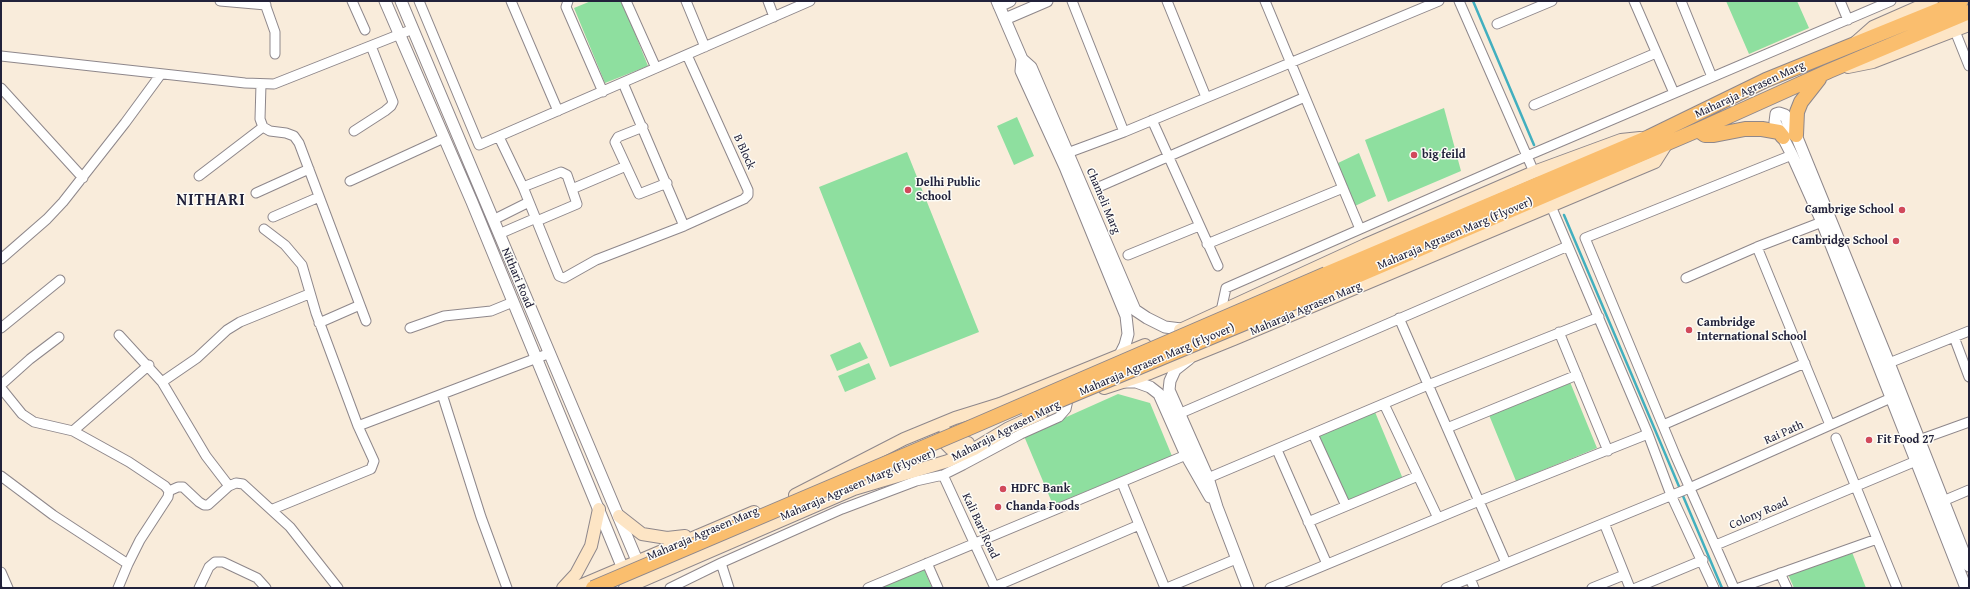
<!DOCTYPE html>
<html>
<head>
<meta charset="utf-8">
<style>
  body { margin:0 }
  #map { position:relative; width:1970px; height:589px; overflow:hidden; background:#f9ecdb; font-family:"Gentium Book Plus",serif }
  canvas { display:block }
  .frame { position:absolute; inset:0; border:2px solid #22223b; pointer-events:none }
</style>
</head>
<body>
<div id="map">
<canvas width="1970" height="589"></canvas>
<div class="frame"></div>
</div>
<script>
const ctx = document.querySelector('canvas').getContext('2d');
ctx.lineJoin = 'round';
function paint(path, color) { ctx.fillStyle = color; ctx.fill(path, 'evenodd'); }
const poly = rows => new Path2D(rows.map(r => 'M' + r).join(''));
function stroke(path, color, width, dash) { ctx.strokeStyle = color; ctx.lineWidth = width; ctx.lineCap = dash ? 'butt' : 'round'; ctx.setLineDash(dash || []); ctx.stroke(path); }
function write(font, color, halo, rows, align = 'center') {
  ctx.font = font + ' "Gentium Book Plus",serif'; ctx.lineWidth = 3; ctx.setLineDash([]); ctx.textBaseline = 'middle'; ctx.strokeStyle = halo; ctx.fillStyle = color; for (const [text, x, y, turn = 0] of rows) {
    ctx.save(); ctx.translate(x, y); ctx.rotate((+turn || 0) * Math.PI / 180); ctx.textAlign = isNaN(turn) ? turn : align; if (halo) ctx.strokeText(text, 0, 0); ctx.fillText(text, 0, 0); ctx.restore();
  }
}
const green = poly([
  [591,1,622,1,648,66,605,83,574,8],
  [1726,1,1797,1,1809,28,1749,54],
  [1444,108,1461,171,1388,202,1365,140],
  [1017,117,1034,156,1014,165,997,126],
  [907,152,979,332,890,367,819,187],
  [1359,153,1376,196,1355,206,1338,163],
  [860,342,868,358,837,371,830,355],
  [869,363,876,379,845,392,838,376],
  [1570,382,1597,448,1516,481,1489,415],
  [1118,394,1150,403,1172,456,1053,505,1024,436],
  [1375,412,1403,479,1345,503,1316,436],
  [1850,547,1866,588,1794,588,1787,572],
  [924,569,932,588,879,588]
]);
const stream = poly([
  [1473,1,1534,145],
  [1564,215,1722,588]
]);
const minor = poly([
  [220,1,266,5],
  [264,1,275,32,275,54],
  [352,1,365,30],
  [419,1,479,145,810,1],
  [511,1,558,111],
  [568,1,566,7,603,92],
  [626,1,656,68],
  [686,1,705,47],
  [768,1,774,17],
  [1072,1,1124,132],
  [1167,1,1206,97],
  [1265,1,1360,229],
  [1459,1,1534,172],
  [1634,1,1674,93],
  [1681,1,1712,77],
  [1840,1,1848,20],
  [1497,24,1552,1],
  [1955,31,1969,66],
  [1,56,245,83,274,84,413,29],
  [623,83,684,226],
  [261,84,260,119,263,127,270,131,286,133,294,136,299,143,366,321],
  [1,88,83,178],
  [1534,105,1656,53],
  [1152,120,1218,266],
  [643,127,618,137,615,142,639,194,667,183],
  [354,131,385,111,391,106,393,102,371,46],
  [499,137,523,187,559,276,564,278,596,260,684,226,744,199,748,195,748,190,687,55],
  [1062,155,1124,132,1439,1],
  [199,176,263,127],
  [350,181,444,138],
  [1101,186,1305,97],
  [523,187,561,172,567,175,577,204,537,221],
  [572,189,626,166],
  [256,193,309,169],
  [1551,206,1648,434,1671,495,1714,588],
  [273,217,319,197],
  [493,220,529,202],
  [264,229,285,245,302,265,316,313,358,426,374,461,371,469,273,509],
  [499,234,536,218],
  [1207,244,1343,188],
  [1757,247,1830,425],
  [1128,255,1199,226],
  [1,259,47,219,63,202,125,123,161,74],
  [1686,278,1757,247,1822,222],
  [1221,311,1226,288,1527,156,1891,1],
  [1399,318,1506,563],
  [319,323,360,305],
  [1,328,60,280],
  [410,328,444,316,491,311,513,302],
  [1559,332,1608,451],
  [119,335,162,382,206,456,229,486],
  [1954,337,1969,377],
  [1889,363,1969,331],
  [162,382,197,358,227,330,240,322,309,294],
  [1,385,30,359,59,337],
  [1,388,22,414,34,422,73,431,129,462,165,486,169,491,168,497,140,540,128,564],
  [442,394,481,517,507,588],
  [1384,404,1438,518],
  [1174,416,1568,246],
  [1663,425,1805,363],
  [358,426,550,353],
  [1447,428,1577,375],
  [73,431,149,365],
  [1313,434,1346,506],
  [1836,438,1897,588],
  [1919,440,1969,422],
  [1277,450,1327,564],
  [943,475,995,588],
  [1,476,53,515,128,564,118,588],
  [1208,478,1428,385,1599,317],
  [1122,483,1165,588],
  [169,491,178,487,183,487,199,502,204,505,208,505,229,486,236,483,243,484,290,527,338,588],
  [1943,501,1969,490],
  [1308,522,1418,476],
  [1604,523,1630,588],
  [1716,545,1916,461],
  [721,563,729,588],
  [927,563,938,588],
  [1,572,8,588],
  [1780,573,1787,588],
  [1470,578,1474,588],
  [994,587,1139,525],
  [199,588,209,567,215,562,223,562,257,578,266,588],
  [670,588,721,563,842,509,916,481,943,475,963,465,1021,434,1059,417,1066,409,1068,400],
  [868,588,1186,455],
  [1167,588,1236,559],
  [1270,588,1479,501,1648,434],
  [1446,588,1687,489,1891,398],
  [1592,588,1624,575],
  [1636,588,1703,560],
  [1734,588,1676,457,1585,238,1792,155],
  [1739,588,1877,539]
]);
const tertiary = poly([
  [385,1,472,202,626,576],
  [401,1,641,570],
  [997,1,1022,59,1031,67,1135,310,1147,318,1165,327,1181,329],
  [999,6,1010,1],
  [1005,19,1047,1],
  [1022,59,1021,71,1065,167,1126,316,1128,334,1125,345,1120,355],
  [1189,359,1175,370,1170,381,1169,390,1208,478,1217,507,1248,588],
  [1123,382,1136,382,1150,387,1159,394,1186,455,1210,497],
  [1966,588,1822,222,1792,155,1775,122,1776,114,1779,113,1785,115,1789,126,1796,135,1889,363,1969,566]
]);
const secondary = poly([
  [1856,42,1873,27,1932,1],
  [1848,67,1873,62,1969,25],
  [1180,330,1365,245,1534,172,1621,140,1640,138],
  [1104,388,1150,373,1234,339,1655,162,1667,143],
  [946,432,944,436,945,443,951,449,968,443],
  [795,495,904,439,955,418,1000,404,1145,345],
  [619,516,642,534,667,538,685,536],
  [563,588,576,574,591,546,599,509],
  [575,588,754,512],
  [625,588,854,489,948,461,974,449,1009,428,1042,413]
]);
const primary = poly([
  [1698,130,1705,135,1714,135,1745,129,1762,129,1779,132,1783,137],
  [1796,135,1797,112,1801,102,1819,79],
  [1326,274,1649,137,1766,80,1961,1],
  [1331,287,1698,130,1829,71,1969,12]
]);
const primaryBridge = poly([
  [1029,413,1331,287],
  [593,588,969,428,1326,274]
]);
const markers = [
  [1414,155,4,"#d1495b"],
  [908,190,4,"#d1495b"],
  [1902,210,4,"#d1495b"],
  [1896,241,4,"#d1495b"],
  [1689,330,4,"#d1495b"],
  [1869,440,4,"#d1495b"],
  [1003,489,4,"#d1495b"],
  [998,507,4,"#d1495b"]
];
const streetNames = [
  ["Maharaja Agrasen Marg",1750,90,-25],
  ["B Block",744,152,66],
  ["Chameli Marg",1103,201,67],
  ["Maharaja Agrasen Marg (Flyover)",1455,234,-23],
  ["Nithari Road",517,278,67],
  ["Maharaja Agrasen Marg",1306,309,-23],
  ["Maharaja Agrasen Marg (Flyover)",1157,360,-23],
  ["Maharaja Agrasen Marg",1006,431,-27],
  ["Rai Path",1784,433,-24],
  ["Maharaja Agrasen Marg (Flyover)",858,485,-23],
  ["Colony Road",1759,514,-23],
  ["Kali Bari Road",980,526,65],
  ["Maharaja Agrasen Marg",703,534,-23]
];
const poiNames = [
  ["big feild",1422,155],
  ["Delhi Public",916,183],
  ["School",916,197],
  ["Cambrige School",1894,210,"right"],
  ["Cambridge School",1888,241,"right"],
  ["Cambridge",1697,323],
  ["International School",1697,337],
  ["Fit Food 27",1877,440],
  ["HDFC Bank",1011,489],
  ["Chanda Foods",1006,507]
];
const districtNames = [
  ["NITHARI",211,201]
];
paint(green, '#8edf9f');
stroke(stream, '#42afbf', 2.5);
stroke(minor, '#8e878b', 11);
stroke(tertiary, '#8e878b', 13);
stroke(secondary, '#8e878b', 14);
stroke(primary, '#8e878b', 16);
stroke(minor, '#fff', 9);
stroke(tertiary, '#fff', 11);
stroke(secondary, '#fde5c5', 12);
stroke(primary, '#fabe6e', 14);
stroke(primaryBridge, '#8e878b', 16, []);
stroke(primaryBridge, '#fabe6e', 14);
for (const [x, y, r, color] of markers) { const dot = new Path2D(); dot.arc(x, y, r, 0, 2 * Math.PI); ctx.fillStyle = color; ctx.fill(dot); stroke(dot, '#fdfcf7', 1.5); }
write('12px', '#22223b', '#fdfcf7', streetNames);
write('bold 12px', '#22223b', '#fdfcf7', poiNames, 'left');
ctx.letterSpacing = '1px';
write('bold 16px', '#22223b', '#fdfcf7', districtNames);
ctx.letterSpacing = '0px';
</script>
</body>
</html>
